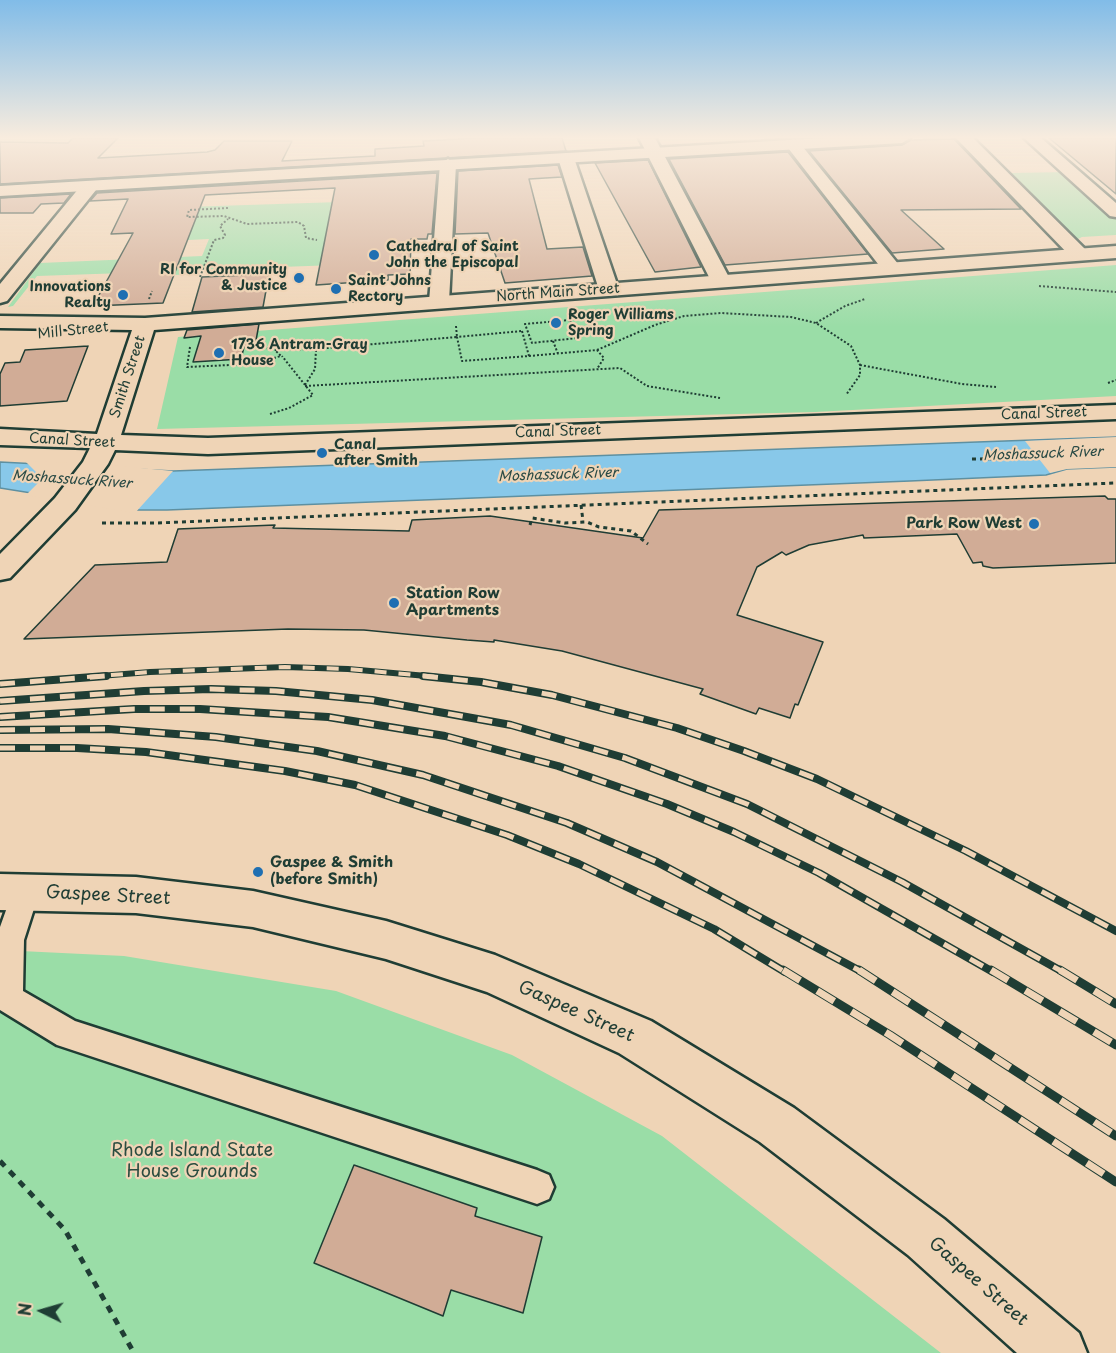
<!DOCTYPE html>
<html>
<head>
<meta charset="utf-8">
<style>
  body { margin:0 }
  #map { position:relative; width:1116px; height:1353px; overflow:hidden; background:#efd4b6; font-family:"Playpen Sans",sans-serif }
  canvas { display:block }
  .north { position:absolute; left:12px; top:1281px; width:60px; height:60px; -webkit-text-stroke:4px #efd4b6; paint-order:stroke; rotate:275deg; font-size:16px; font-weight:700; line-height:24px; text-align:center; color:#1f3d34 }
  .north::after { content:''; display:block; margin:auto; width:21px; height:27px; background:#1f3d34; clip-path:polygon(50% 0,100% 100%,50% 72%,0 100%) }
</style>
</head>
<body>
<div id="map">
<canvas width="1116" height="1353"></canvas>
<div class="north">N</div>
</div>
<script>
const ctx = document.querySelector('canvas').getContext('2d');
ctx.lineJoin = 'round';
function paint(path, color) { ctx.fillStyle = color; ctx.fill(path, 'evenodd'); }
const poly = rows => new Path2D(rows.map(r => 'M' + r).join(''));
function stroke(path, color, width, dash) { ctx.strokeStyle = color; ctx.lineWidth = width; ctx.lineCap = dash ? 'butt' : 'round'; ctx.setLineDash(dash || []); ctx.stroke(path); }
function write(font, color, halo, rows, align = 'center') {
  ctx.font = font + ' "Playpen Sans",sans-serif'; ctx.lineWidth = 4.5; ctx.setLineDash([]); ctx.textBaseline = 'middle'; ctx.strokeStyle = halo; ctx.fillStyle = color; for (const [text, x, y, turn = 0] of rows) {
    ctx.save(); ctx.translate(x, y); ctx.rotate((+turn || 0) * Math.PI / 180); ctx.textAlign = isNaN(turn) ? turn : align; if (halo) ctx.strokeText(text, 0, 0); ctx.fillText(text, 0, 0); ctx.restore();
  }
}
const green = poly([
  [1065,172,1116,217,1116,235,1082,237,1076,240,1008,173],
  [401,200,336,265,197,270,194,274,152,276,154,272,37,276,13,306,8,307,40,263,202,256,209,239,168,241,185,207],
  [1116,265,1116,396,815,412,157,429,178,337],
  [0,950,124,956,336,991,512,1055,662,1136,941,1353,0,1353]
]);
const water = poly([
  [1116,437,1116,467,1067,469,1046,475,910,481,167,510,138,510,0,488,0,462,173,471,1116,437]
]);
const pier = poly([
  [1116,437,1116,467,1067,469,1050,473,1025,441],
  [25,461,98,464,173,471,135,513,26,495,38,483,38,474]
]);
const building = poly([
  [73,138,118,138,98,158,207,152,215,150,224,141,292,141,282,161,375,156,375,149,424,146,423,141,478,138,562,138,566,151,0,184,0,142,68,143,73,138],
  [1049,138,1116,138,1116,194,1049,138],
  [954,139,1021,209,901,210,944,249,892,253,809,151,902,145,911,140,954,139],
  [788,152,868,254,725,265,669,159,788,152],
  [648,160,701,267,655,272,595,163,648,160],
  [558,165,562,177,529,179,547,249,583,247,592,276,505,283,488,233,455,234,458,171,558,165],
  [437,173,432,234,428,234,427,239,411,239,410,274,388,275,388,280,316,285,335,188,205,195,163,303,93,306,133,233,111,234,128,199,90,201,97,193,437,173],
  [71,194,64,203,41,204,33,213,0,213,0,198,71,194],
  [269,274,263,307,192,312,202,277,269,274],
  [259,324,255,346,244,347,241,359,193,362,201,336,184,338,187,330,259,324],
  [88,346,67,401,0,406,0,374,5,363,20,362,25,350,88,346],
  [1105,496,1108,499,1116,499,1116,563,993,568,983,566,982,562,973,563,957,534,864,538,863,535,809,545,786,555,782,552,757,567,737,615,823,642,798,705,795,704,790,718,759,708,756,714,700,694,703,689,614,665,562,651,494,640,494,642,467,640,364,630,288,629,24,639,95,565,167,562,178,529,275,525,273,528,409,531,412,520,490,516,643,538,659,510,1105,496],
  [354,1165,477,1208,475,1216,542,1237,523,1313,451,1290,443,1316,314,1263,354,1165]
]);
const pathFar2 = poly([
  [228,208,189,210,187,217,224,216,247,224,298,222,304,226,306,238,317,240],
  [200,277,214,240,223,238,225,235,220,226,228,219],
  [1039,286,1116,292],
  [149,299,152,291],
  [570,320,577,338,532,343,525,324,570,320],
  [816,323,845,306,865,299],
  [456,326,457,337],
  [522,331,529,356,462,361,457,337,522,331],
  [261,341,261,347,276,350,316,349,457,337],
  [553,341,558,354],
  [190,347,187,367,252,364,281,356,276,351],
  [597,350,655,325,684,316,721,313,791,317,816,323,851,346,860,365,860,375,846,395],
  [529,356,597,350,604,358,597,369],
  [860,365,962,384,996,387],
  [1108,383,1116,380],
  [305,385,315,369,316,349],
  [305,386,620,368,647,386,720,398],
  [270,414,289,408,313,395,282,356]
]);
const pathFar1 = poly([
  [972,459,1038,458],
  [581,505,583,521],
  [102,523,157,523,1116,483],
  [530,525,532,518,565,523,587,522,599,527,631,531,648,544]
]);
const path = poly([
  [0,1161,65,1230,134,1353]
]);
const lane = poly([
  [25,881,35,885,39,893,24,940,23,991,75,1021,537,1170,549,1175,554,1187,549,1199,537,1204,57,1045,0,1010,0,927,15,885,25,881]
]);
const street = poly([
  [639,138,655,138,731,281,728,285,714,285,711,281,639,138],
  [956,138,973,138,1087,251,1090,255,1087,259,1073,259,956,138],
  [1024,138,1041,138,1116,203,1116,217,1110,216,1024,138],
  [793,139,798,141,899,265,902,269,899,273,885,273,785,144,793,139],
  [566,153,574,158,619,290,616,294,602,294,599,290,558,158,566,153],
  [448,159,456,164,449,302,446,306,439,308,432,306,429,302,440,164,448,159],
  [90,181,96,182,98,186,96,190,7,301,0,303,0,284,84,182,90,181]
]);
const secondary = poly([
  [824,138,910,138,902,143,0,196,0,186,824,138],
  [0,874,136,877,253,891,386,921,495,955,651,1021,794,1108,944,1219,1079,1333,1087,1353,1017,1353,908,1255,760,1142,619,1053,487,992,386,959,253,927,136,913,0,910,0,874]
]);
const primary = poly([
  [1116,246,1116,258,154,330,121,435,208,438,1116,405,1116,419,208,454,115,450,108,464,75,510,10,578,0,580,0,554,55,498,83,462,90,448,0,445,0,429,97,434,132,330,0,328,0,316,145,318,1116,246]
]);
const railFar2 = poly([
  [87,677,150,672,285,667,348,669,438,677]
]);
const railFar1 = poly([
  [423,676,481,682,552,695,677,728,744,751,817,779,966,851,1116,931],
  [0,684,106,676],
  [0,701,144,691,211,689,276,691,372,700,511,725,625,758,747,804,902,882,1063,972],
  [0,717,134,709,200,709,328,717,445,736,558,766,667,804,734,832,819,873,993,972],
  [0,730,108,729,216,737,317,751,423,775,567,823,657,862,862,972],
  [0,748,77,748,146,752,285,771,355,785,507,835,579,864,714,929,785,972]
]);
const rail = poly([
  [783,970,890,1035,1116,1182],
  [859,970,1116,1136],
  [991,970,1116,1045],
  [1060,970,1116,1004]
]);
const markers = [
  [374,255,6,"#1f6fb2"],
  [299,278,6,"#1f6fb2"],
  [336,289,6,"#1f6fb2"],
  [123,295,6,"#1f6fb2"],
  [556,323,6,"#1f6fb2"],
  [219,353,6,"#1f6fb2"],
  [322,453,6,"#1f6fb2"],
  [1034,524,6,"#1f6fb2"],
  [394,603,6,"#1f6fb2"],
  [258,872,6,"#1f6fb2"]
];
const farPoinames = [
  ["Cathedral of Saint",386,247],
  ["John the Episcopal",386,263],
  ["RI for Community",287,270,"right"],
  ["& Justice",287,286,"right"],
  ["Saint Johns",348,281],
  ["Rectory",348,297],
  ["Innovations",111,287,"right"],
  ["Realty",111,303,"right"],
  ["Roger Williams",568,315],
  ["Spring",568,331],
  ["1736 Antram-Gray",231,345],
  ["House",231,361],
  ["Canal",334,445],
  ["after Smith",334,461]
];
const farStreetnames = [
  ["North Main Street",558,293,-4],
  ["Mill Street",73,331,-6],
  ["Smith Street",128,377,-72],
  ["Canal Street",1044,414,-2],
  ["Canal Street",558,432,-2],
  ["Canal Street",72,441,3]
];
const farWaternames = [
  ["Moshassuck River",1043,454,-2],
  ["Moshassuck River",558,475,-2],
  ["Moshassuck River",72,480,4]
];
const poiNames = [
  ["Park Row West",1022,524,"right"],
  ["Station Row",406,594],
  ["Apartments",406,611],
  ["Gaspee & Smith",270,863],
  ["(before Smith)",270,880]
];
const nearStreetnames = [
  ["Gaspee Street",108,896,3],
  ["Gaspee Street",576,1012,24],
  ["Gaspee Street",978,1282,41]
];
const nearParknames = [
  ["Rhode Island State",192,1151],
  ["House Grounds",192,1172]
];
paint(green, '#9adda7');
paint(water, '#88c8e9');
stroke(water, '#5e90a1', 1.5);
paint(pier, '#efd4b6');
paint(building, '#d1ac96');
stroke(building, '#1f3d34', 1.5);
stroke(lane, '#1f3d34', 5);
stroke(street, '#1f3d34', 5);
stroke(secondary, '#1f3d34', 5);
stroke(primary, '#1f3d34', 5);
stroke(pathFar2, '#1f3d34', 2, [2, 2]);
stroke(pathFar1, '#1f3d34', 3, [4, 4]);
stroke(path, '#1f3d34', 5, [7, 7]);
paint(lane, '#efd4b6');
paint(street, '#efd4b6');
paint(secondary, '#efd4b6');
paint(primary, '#efd4b6');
stroke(railFar2, '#1f3d34', 6);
stroke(railFar1, '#1f3d34', 8);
stroke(rail, '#1f3d34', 9);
stroke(railFar2, '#efd4b6', 4, [12]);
stroke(railFar1, '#efd4b6', 5, [15]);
stroke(rail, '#efd4b6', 7, [20]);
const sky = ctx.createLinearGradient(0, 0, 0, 327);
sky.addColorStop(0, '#81bce8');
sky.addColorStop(0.42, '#f8ecde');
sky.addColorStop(1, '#f8ecde00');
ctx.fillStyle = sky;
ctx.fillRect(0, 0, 1116, 327);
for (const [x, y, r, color] of markers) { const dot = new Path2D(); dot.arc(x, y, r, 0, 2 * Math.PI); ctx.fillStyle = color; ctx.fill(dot); stroke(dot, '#efd4b6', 2); }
write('bold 14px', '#1f3d34', '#efd4b6', farPoinames, 'left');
write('14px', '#1f3d34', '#efd4b6', farStreetnames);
write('italic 14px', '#2a4b46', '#efd4b6', farWaternames);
write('bold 15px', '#1f3d34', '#efd4b6', poiNames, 'left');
write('18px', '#1f3d34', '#efd4b6', nearStreetnames);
write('18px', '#2b4d40', '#efd4b6', nearParknames);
</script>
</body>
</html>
